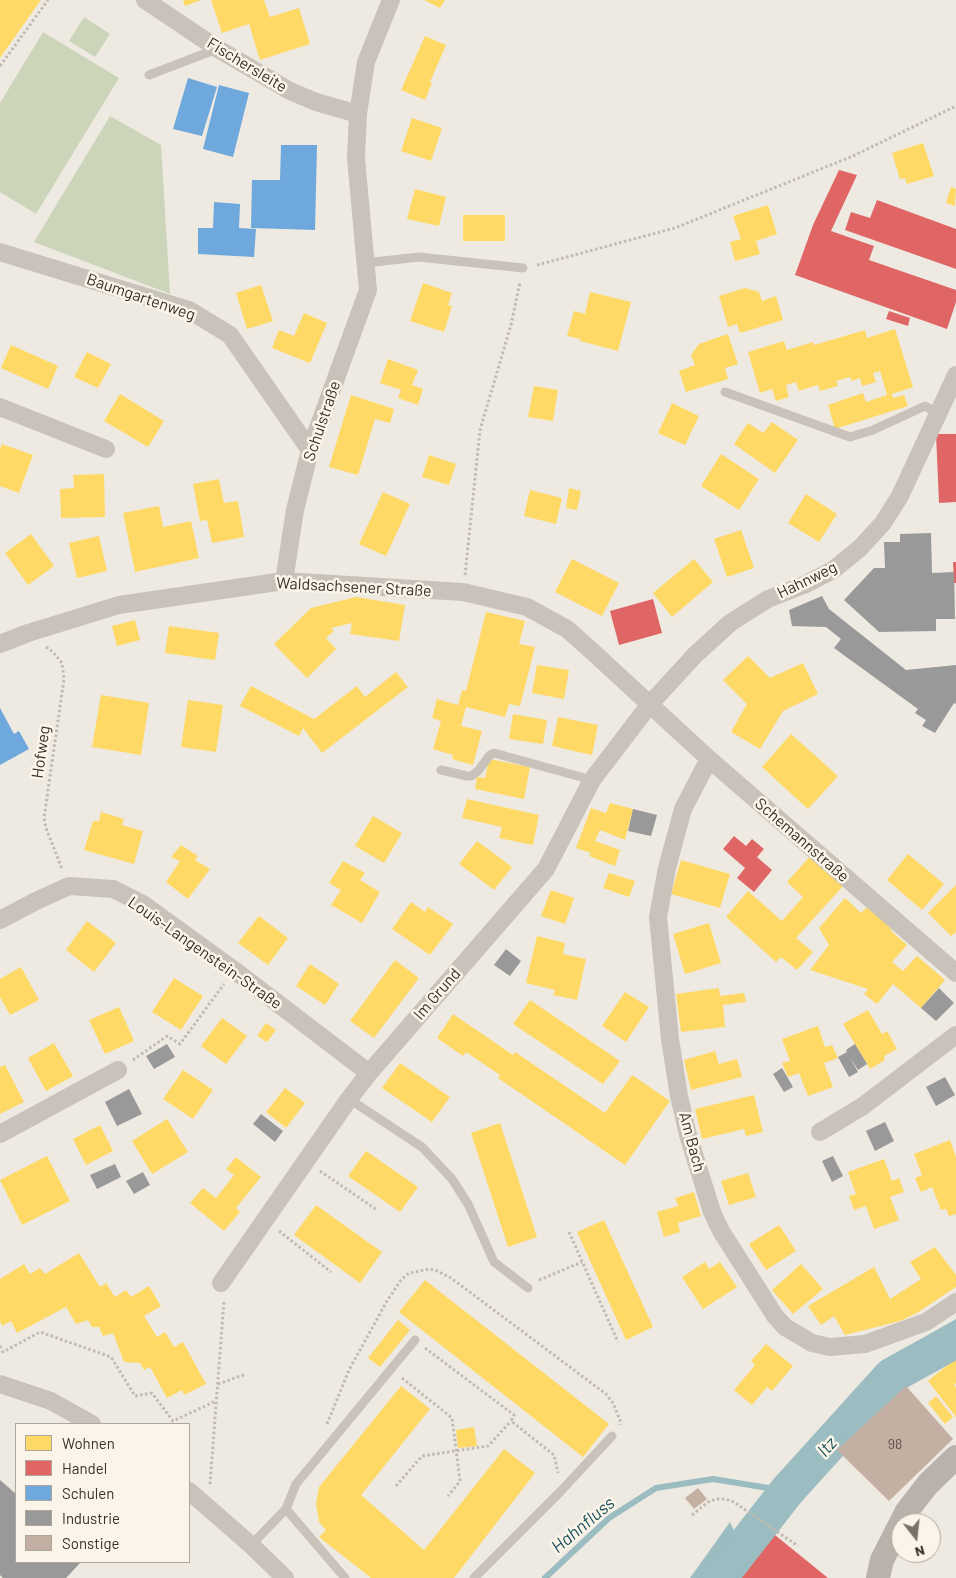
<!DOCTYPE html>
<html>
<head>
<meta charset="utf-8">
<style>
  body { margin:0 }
  #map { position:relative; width:956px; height:1578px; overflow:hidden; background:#eeeae2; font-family:Barlow,sans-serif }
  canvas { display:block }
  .legend { position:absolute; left:15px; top:1423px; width:175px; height:140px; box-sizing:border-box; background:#fbf5e9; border:1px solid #ada69c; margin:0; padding:6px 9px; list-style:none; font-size:15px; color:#392f28 }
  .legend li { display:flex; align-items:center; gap:10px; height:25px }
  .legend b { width:25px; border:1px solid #ada69c }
  .north { position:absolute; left:891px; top:1513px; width:50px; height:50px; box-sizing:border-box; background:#fbf5e9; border:1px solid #ada69c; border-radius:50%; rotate:164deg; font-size:14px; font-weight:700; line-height:20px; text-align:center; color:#392f28 }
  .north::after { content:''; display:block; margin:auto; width:18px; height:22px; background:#787069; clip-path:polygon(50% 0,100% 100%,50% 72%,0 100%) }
</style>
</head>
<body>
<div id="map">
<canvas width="956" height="1578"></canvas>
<ul class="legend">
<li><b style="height:14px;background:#ffd966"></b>Wohnen</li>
<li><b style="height:14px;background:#e06666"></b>Handel</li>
<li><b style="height:14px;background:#6fa8dc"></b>Schulen</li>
<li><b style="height:14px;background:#999"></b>Industrie</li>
<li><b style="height:14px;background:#c3b0a2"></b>Sonstige</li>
</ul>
<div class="north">N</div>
</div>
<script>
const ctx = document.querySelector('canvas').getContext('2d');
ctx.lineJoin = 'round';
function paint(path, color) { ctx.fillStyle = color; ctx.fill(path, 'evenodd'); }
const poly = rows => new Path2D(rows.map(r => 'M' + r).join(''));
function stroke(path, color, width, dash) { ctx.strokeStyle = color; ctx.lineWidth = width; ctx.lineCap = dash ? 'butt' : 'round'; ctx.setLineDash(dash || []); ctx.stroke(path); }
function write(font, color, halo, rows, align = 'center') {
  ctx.font = font + ' Barlow,sans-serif'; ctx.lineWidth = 5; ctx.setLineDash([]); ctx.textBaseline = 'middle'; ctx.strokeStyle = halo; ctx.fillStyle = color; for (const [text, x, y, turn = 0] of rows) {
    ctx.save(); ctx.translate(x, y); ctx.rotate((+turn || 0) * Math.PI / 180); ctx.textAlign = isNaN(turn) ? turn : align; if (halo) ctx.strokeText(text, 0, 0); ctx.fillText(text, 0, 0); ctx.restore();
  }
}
const green = poly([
  [84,17,110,34,95,57,69,41],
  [43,32,119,78,36,214,0,192,0,103],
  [110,116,161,145,170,294,34,242]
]);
const water = poly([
  [956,1319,956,1351,917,1368,907,1378,911,1345],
  [730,1522,744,1553,727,1578,690,1578]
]);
const homes = poly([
  [0,0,41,0,0,58],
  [183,0,201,0,185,6],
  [211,0,264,0,270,17,299,8,310,44,260,60,249,24,222,33],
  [424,0,445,0,440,8],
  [425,36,446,45,430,82,432,83,425,100,401,90],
  [412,118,442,128,431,161,401,151],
  [923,143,934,176,907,184,905,178,900,179,892,153],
  [951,187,956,189,955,206,946,203],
  [415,189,446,197,439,226,407,219],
  [768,205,777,234,756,241,760,254,735,261,730,242,741,239,733,216],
  [463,215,505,215,505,241,463,241],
  [423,283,452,293,448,305,452,306,444,332,410,321],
  [261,285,273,321,247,329,236,293],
  [745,288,759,292,762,301,776,296,783,320,740,333,737,324,728,327,719,296],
  [590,292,631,302,618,351,580,341,581,339,567,336,574,311,585,314],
  [304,313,327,323,310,363,272,348,279,330,294,336],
  [895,329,913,387,892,394,893,398,904,395,908,406,835,429,828,405,863,393,866,402,887,395,880,371,873,373,876,382,862,386,860,378,852,381,850,377,836,381,838,386,820,391,818,385,799,391,796,382,786,385,789,397,776,401,772,389,760,393,748,352,784,341,787,350,813,342,814,345,865,330,867,338],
  [728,334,738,364,725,368,728,379,686,392,679,371,695,365,691,355,699,344],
  [11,345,58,366,48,389,1,368],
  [87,352,111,364,98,388,74,377],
  [388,359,418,370,412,385,423,389,418,405,398,398,401,390,380,383],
  [534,386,558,390,553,421,528,417],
  [120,394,164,421,148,447,104,421],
  [351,395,394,409,390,423,375,419,358,475,329,467],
  [672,403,699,416,685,445,658,433],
  [772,422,798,440,775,473,734,444,748,423,763,433],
  [2,444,33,455,19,493,0,486,0,449],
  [721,454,759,479,739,510,701,486],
  [429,455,456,464,449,485,422,477],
  [104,474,105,517,61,518,60,489,74,488,73,475],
  [219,479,224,503,238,501,244,537,212,543,207,520,200,521,193,484],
  [569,488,581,491,577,510,566,508],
  [530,490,562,498,556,524,524,516],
  [383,492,410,504,386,556,359,544],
  [806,494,837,514,819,542,788,523],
  [159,506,163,527,191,521,199,558,135,572,123,513],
  [741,530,754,568,727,577,714,539],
  [31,534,54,566,28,585,5,553],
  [99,536,107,571,77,578,69,543],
  [572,559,619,583,602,616,555,592],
  [694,559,713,582,672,617,653,593],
  [356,597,405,605,399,641,350,634,352,623,331,628,334,631,326,638,336,649,307,678,274,644,311,608],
  [486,612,525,621,519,644,535,647,520,706,509,704,505,717,466,707,461,726,482,731,473,765,452,759,453,755,433,749,441,721,432,718,437,699,458,705,462,690,466,691],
  [135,620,140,640,117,646,112,626],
  [169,626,219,633,215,660,165,653],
  [748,656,770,678,803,663,818,694,783,711,760,749,731,732,747,704,723,680],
  [537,665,569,670,564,699,532,693],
  [396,672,408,687,322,753,303,728,299,736,240,706,251,686,314,719,357,686,365,697],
  [101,695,149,703,141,755,92,747],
  [188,700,223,705,216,752,181,747],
  [513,714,547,720,543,744,509,739],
  [558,717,598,725,592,755,552,746],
  [791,734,838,776,808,809,762,767],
  [489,759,530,767,524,799,475,789,477,777,485,778],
  [467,799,539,815,533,845,499,838,502,827,462,818],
  [610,803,633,809,625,840,600,830,595,841,620,850,615,866,589,856,591,853,576,848,591,808,606,813],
  [101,812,124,819,122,825,143,831,134,864,84,850,93,821,99,821],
  [373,816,402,833,384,863,355,846],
  [477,841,512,867,494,890,459,864],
  [181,845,198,856,195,860,210,869,188,899,166,882,180,861,171,857],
  [908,854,944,884,922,910,887,880],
  [811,855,844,885,796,938,813,952,797,970,781,957,776,962,726,917,748,891,782,921,803,897,787,882],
  [681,860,730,874,720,908,671,894],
  [343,861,365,873,360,880,380,892,362,923,331,905,341,890,329,883],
  [609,873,635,881,629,897,603,888],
  [956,885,956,932,951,936,928,913],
  [551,890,574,898,565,924,541,916],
  [845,898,861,913,868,906,892,927,890,930,907,945,892,962,903,971,917,956,945,980,921,1008,893,984,877,1004,864,994,868,989,810,970,829,945,819,928],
  [411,902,425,912,428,907,453,924,430,955,392,929],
  [259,916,288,938,268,965,238,943],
  [87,921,116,943,94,972,66,950],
  [709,923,721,963,685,974,673,934],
  [537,936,565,943,563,954,586,959,577,1000,553,995,555,990,526,983],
  [395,960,419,978,374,1038,350,1021],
  [310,964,339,984,325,1005,296,986],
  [21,967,39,1000,10,1015,0,997,0,979],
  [174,978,203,996,181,1030,152,1012],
  [719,988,720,996,744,993,746,1002,723,1005,725,1027,681,1032,676,994],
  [625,992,649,1007,626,1042,602,1026],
  [530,1000,620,1061,603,1084,513,1024],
  [119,1007,134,1041,105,1054,89,1020],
  [868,1010,882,1034,887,1031,897,1049,884,1056,885,1060,870,1069,843,1024],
  [453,1014,513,1055,515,1052,605,1113,632,1075,670,1101,625,1165,498,1078,500,1075,466,1052,463,1056,437,1038],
  [222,1018,247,1036,226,1064,201,1046],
  [266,1023,276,1030,267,1042,257,1036],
  [818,1026,825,1047,832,1045,838,1058,824,1063,833,1087,808,1096,799,1073,788,1077,782,1063,790,1061,782,1039],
  [54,1043,73,1076,46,1091,28,1058],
  [715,1051,719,1064,737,1059,742,1077,691,1090,684,1060],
  [400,1063,450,1097,432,1122,382,1088],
  [5,1065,24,1102,0,1114,0,1067],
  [183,1070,213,1090,193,1119,163,1099],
  [285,1088,305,1103,286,1128,266,1112],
  [754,1095,763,1132,746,1136,744,1129,702,1139,695,1109],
  [167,1119,188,1152,152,1174,132,1141],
  [500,1123,537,1237,508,1247,471,1133],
  [100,1125,113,1151,86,1165,73,1139],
  [950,1140,956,1157,956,1214,949,1216,946,1209,941,1210,932,1187,921,1192,915,1178,922,1175,914,1154],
  [366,1151,418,1187,400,1212,348,1176],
  [47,1156,70,1201,22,1225,0,1180],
  [236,1157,261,1177,236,1208,240,1212,224,1231,190,1203,203,1188,216,1198,234,1175,226,1169],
  [884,1159,892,1181,899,1178,904,1192,890,1197,899,1220,874,1229,866,1206,854,1210,849,1196,856,1194,848,1172],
  [748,1173,756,1197,729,1205,721,1181],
  [694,1192,701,1216,678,1223,680,1232,664,1237,657,1212,678,1206,675,1198],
  [316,1205,382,1252,360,1283,294,1235],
  [604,1220,653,1327,626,1340,577,1232],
  [779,1225,796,1251,766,1270,749,1244],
  [935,1247,956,1275,956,1287,917,1313,900,1321,845,1335,834,1316,821,1325,808,1306,874,1267,890,1299,921,1279,910,1262],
  [79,1253,100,1287,106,1283,115,1297,126,1290,131,1297,149,1286,161,1306,144,1316,157,1337,165,1332,174,1347,183,1342,206,1384,184,1395,182,1390,167,1398,150,1367,144,1370,140,1363,124,1362,113,1333,103,1336,99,1327,92,1327,88,1320,76,1324,66,1307,17,1333,11,1321,2,1326,0,1321,0,1279,24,1264,30,1274,40,1268,45,1274],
  [705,1262,709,1269,720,1262,737,1287,703,1309,682,1277],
  [801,1264,823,1289,793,1314,772,1290],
  [425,1280,609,1424,583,1457,399,1312],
  [398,1320,410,1330,380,1367,368,1358],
  [766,1344,793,1366,772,1391,767,1387,752,1405,734,1390,755,1365,751,1361],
  [956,1358,956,1383,954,1385,956,1387,956,1417,928,1381],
  [401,1386,430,1409,361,1495,424,1550,504,1449,535,1473,454,1578,371,1578,319,1537,326,1530,319,1522,316,1504,319,1487],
  [936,1396,953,1417,945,1424,928,1403],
  [474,1427,477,1446,458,1448,456,1430]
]);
const shops = poly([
  [839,170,857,175,831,231,874,246,869,260,956,290,956,302,947,329,795,275,813,225],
  [877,200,956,229,956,269,845,230,851,212,870,218],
  [889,311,910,318,908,326,886,319],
  [936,434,956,434,956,502,939,503],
  [953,562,956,562,956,583,954,583],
  [653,599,662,633,619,645,610,611],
  [734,836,746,846,752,839,764,849,757,857,772,870,754,892,737,878,745,868,723,849],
  [775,1535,828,1578,740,1578]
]);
const schools = poly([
  [188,78,217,87,202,136,173,129],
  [219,85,249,93,233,157,203,149],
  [281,145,317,145,315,230,251,228,252,180,280,180],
  [214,202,240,204,239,228,256,229,254,257,198,254,198,228,213,228],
  [0,708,14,734,19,731,29,749,0,765]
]);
const industry = poly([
  [931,533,932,573,954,572,955,619,936,619,936,631,879,632,844,600,874,568,885,568,884,542,900,542,900,534],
  [822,596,829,609,906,670,956,665,956,704,954,703,935,733,922,726,926,720,915,713,918,709,834,648,841,639,826,627,792,626,789,610],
  [633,809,657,815,651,836,628,831],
  [506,949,521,961,510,976,494,965],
  [939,988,954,1003,936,1021,921,1008],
  [167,1044,175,1057,154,1069,146,1056],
  [855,1044,867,1064,858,1070,850,1057,858,1072,849,1077,838,1057,847,1052,846,1050],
  [782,1068,793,1087,784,1092,773,1074],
  [945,1077,955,1095,936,1106,926,1087],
  [129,1089,142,1114,117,1126,105,1102],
  [261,1114,283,1131,275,1142,253,1124],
  [885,1122,894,1141,875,1151,866,1131],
  [833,1156,843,1176,832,1182,822,1161],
  [115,1164,121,1177,97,1189,90,1175],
  [143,1172,150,1185,134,1194,126,1181],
  [0,1480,15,1493,16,1492,16,1562,81,1562,66,1578,3,1578,0,1575]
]);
const stream = poly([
  [545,1578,609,1518,656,1488,713,1479,787,1491]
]);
const river = poly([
  [719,1578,787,1491,891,1376,956,1340]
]);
const building = poly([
  [906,1386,953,1439,889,1501,837,1450],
  [698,1488,707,1499,694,1509,685,1498]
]);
const path = poly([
  [0,66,48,0],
  [537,265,675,228,853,156,956,106],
  [465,575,480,430,511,325,520,282],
  [46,647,53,652,62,663,64,679,44,818,46,828,62,869],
  [133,1060,167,1036,180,1044,224,984],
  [320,1171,377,1210],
  [279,1231,331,1272],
  [569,1232,618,1342],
  [539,1280,582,1262],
  [0,1346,3,1352,40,1332,111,1357,135,1396,152,1393,173,1421,216,1401],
  [425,1348,514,1415,511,1421,554,1455,558,1473],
  [402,1378,452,1418,460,1481,448,1496],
  [218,1384,246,1374],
  [327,1424,349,1370,387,1301,401,1280,409,1273,430,1269,437,1271,451,1278,606,1394,613,1403,620,1420,620,1425],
  [210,1484,224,1301],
  [396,1486,422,1456,488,1446,511,1421],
  [692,1515,708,1502,716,1499,725,1499,734,1502,798,1546]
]);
const lane = poly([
  [149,75,217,49],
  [365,263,419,257,523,268],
  [725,392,850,437,873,430,925,406,938,413],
  [441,770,467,776,471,776,478,771,490,755,494,753,592,780],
  [349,1099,422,1147,452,1179,468,1204,494,1262,528,1288],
  [286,1509,296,1484,415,1340],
  [251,1545,286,1509,345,1578],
  [474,1578,561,1491,612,1436]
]);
const street = poly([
  [145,0,218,49,290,91,316,102,358,114],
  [0,252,189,310,230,335,310,450],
  [0,407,106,449],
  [284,581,295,510,310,450,368,290,356,158,358,114,366,62,391,0],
  [0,644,28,633,119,605,284,581,463,592,527,607,567,629,594,653,709,759,956,973],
  [709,759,683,809,667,868,658,917,670,1039,679,1096,688,1135,712,1212,721,1231,775,1316,785,1327,812,1343,830,1347,865,1344,926,1322,956,1302],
  [0,920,36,901,69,886,113,889,143,904,234,970,369,1073],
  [820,1132,863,1106,956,1035],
  [0,1134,118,1070],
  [221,1283,349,1099,369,1073,546,869,592,780,650,704,695,655,730,623,768,599,806,584,833,570,860,548,883,523,900,496,956,375],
  [0,1384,51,1401,92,1424],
  [189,1491,251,1545,285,1578]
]);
const secondary = poly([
  [878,1578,882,1560,907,1511,928,1484,956,1457]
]);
const numberNames = [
  ["98",895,1444]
];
const streetNames = [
  ["Fischersleite",247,65,31],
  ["Baumgartenweg",141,297,19],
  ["Schulstraße",322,421,-71],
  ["Hahnweg",807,580,-26],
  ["Waldsachsener Straße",354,587,3],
  ["Hofweg",41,752,-82],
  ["Schemannstraße",802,840,41],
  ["Louis-Langenstein-Straße",205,953,35],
  ["Im Grund",437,994,-49],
  ["Am Bach",692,1142,75]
];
const waterNames = [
  ["Itz",827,1447,-48],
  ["Hahnfluss",583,1525,-40]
];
paint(green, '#ccd5ba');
paint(water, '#9bbcc1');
paint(homes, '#ffd966');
paint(shops, '#e06666');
paint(schools, '#6fa8dc');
paint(industry, '#999');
stroke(stream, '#9bbcc1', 6);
stroke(river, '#9bbcc1', 36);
paint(building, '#c3b0a2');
stroke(path, '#c0bab3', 3, [2.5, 2.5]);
stroke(lane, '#c8c2ba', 9);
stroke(street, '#c8c2ba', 18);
stroke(secondary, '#b8b2ab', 24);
write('14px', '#5c4f46', null, numberNames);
write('16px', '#392f28', '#fbf5e9', streetNames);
write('italic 18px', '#1a515e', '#fbf5e9', waterNames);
</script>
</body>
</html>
